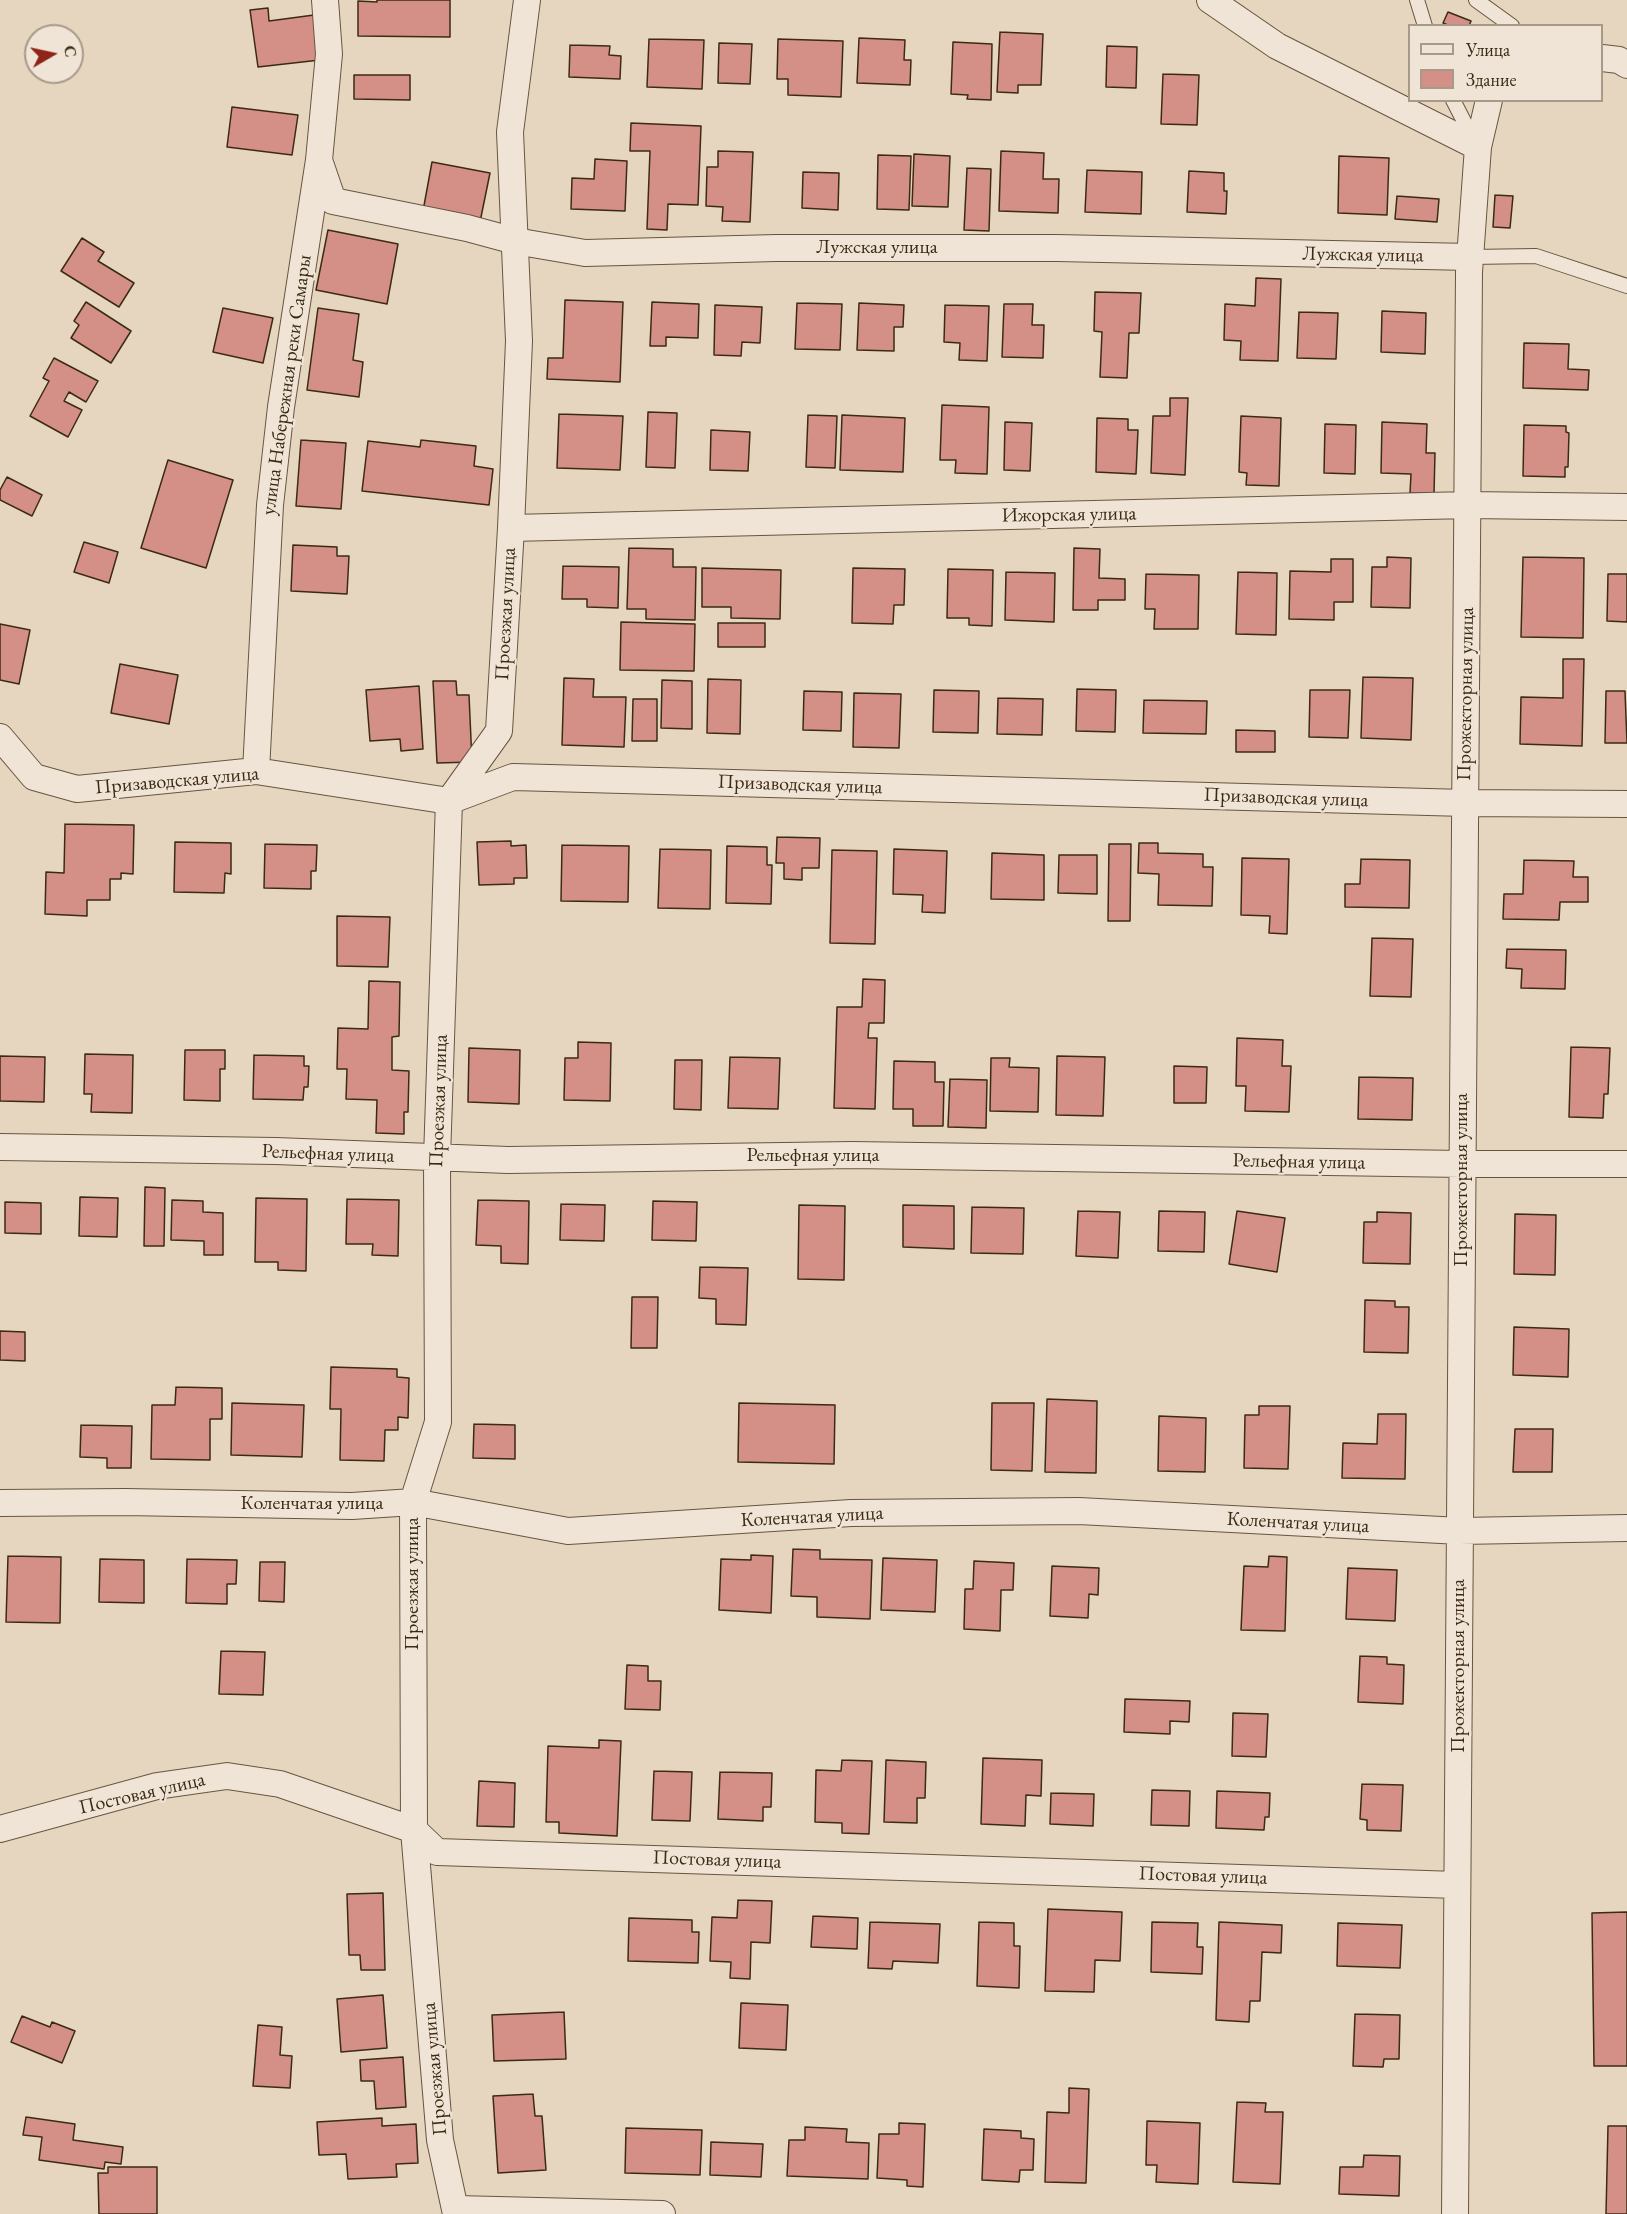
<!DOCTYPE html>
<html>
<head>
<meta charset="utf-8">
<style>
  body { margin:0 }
  #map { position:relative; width:1627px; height:2214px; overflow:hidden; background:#e7d6bf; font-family:"EB Garamond",serif }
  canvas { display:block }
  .legend { position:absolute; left:1408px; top:24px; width:195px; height:78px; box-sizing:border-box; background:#efe4d5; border:2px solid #a79a88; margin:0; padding:8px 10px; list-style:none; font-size:18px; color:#3c2b14 }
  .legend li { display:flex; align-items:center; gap:12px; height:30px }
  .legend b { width:30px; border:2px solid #a79a88 }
  .north { position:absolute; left:24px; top:24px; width:60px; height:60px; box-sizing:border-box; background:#efe4d5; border:2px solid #a79a88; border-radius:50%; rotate:81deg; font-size:16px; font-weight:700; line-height:24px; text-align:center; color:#3c2b14 }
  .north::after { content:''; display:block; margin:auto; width:21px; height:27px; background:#8f2418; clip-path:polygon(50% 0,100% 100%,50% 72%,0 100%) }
</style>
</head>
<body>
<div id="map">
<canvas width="1627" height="2214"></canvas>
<ul class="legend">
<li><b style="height:8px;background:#efe4d5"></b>Улица</li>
<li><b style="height:16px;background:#d48f86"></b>Здание</li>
</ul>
<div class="north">С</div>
</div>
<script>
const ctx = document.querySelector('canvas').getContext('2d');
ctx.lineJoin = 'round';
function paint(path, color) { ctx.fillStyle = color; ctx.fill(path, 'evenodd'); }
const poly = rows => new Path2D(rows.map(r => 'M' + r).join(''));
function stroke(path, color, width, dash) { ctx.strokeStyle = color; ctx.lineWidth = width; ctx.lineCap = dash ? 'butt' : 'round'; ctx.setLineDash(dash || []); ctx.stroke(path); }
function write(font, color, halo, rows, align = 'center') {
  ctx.font = font + ' "EB Garamond",serif'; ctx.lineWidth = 4.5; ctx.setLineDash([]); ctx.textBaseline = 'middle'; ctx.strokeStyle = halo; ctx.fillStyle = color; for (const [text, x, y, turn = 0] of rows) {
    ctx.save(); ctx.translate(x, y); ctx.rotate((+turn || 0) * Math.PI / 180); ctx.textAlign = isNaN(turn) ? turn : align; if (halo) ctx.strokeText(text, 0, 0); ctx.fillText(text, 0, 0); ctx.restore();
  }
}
const building = poly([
  [377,0,450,0,450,37,358,36,358,1,377,2,377,0],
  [268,8,269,21,314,15,320,60,258,67,250,10,268,8],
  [1448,12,1471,21,1469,26,1450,26,1443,23,1448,12],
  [1000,32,1043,34,1041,85,1018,85,1018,93,997,92,1000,32],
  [859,38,905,40,904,60,911,60,910,85,857,83,859,38],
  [649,39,704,40,702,89,647,87,649,39],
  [778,39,843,41,841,97,788,95,788,79,777,79,778,39],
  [953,42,992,44,991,100,967,99,968,95,951,94,953,42],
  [719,43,752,44,750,84,718,83,719,43],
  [570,45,610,46,609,55,621,56,620,79,569,77,570,45],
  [1107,46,1137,47,1136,88,1106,87,1107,46],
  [1163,74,1199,75,1197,125,1161,124,1163,74],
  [354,75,410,75,410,100,354,99,354,75],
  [232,107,298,115,292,155,227,147,232,107],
  [631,123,701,126,698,205,668,204,667,230,647,229,650,151,630,151,631,123],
  [718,151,753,152,750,222,722,221,723,207,706,206,707,167,718,167,718,151],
  [1001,151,1044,153,1043,179,1059,179,1058,213,999,211,1001,151],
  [914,154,950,156,948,207,912,206,914,154],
  [878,155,911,156,909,210,877,209,878,155],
  [1339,156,1389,158,1387,215,1338,213,1339,156],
  [595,159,627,161,625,211,571,209,572,178,594,179,595,159],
  [432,162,490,173,480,222,423,211,432,162],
  [967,168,991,169,989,231,964,230,967,168],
  [1087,170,1142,172,1141,214,1085,212,1087,170],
  [1189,171,1224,173,1224,191,1227,191,1226,214,1187,212,1189,171],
  [803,172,839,173,838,210,802,208,803,172],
  [1495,195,1513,196,1510,228,1493,227,1495,195],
  [1397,196,1439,199,1437,222,1395,219,1397,196],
  [328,230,398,244,387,304,316,290,328,230],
  [82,238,104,252,98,261,134,283,119,307,61,271,82,238],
  [1256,278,1281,279,1278,361,1240,360,1241,341,1224,340,1225,304,1255,306,1256,278],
  [1095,292,1141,293,1139,333,1129,333,1127,378,1100,377,1102,332,1094,331,1095,292],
  [565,300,623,302,620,382,547,379,548,358,563,358,565,300],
  [86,302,131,331,111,363,71,338,79,325,74,321,86,302],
  [652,302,699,304,698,338,666,337,666,346,650,346,652,302],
  [797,303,842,304,840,350,795,349,797,303],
  [859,303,904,305,903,327,894,327,894,351,857,350,859,303],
  [1004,304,1033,304,1032,325,1044,325,1043,358,1002,357,1004,304],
  [715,305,762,307,760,343,742,342,741,356,714,355,715,305],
  [945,305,989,306,987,361,959,360,960,343,944,342,945,305],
  [223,308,273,318,263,363,213,352,223,308],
  [318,308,359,314,353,360,363,362,359,397,307,390,318,308],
  [1382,311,1426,313,1425,354,1381,352,1382,311],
  [1299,312,1338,313,1336,359,1297,358,1299,312],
  [1524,343,1569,344,1568,369,1589,370,1588,390,1523,388,1524,343],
  [54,358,98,381,86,402,69,392,64,401,82,410,68,437,30,416,49,381,43,378,54,358],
  [1170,398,1188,398,1185,475,1151,473,1153,416,1170,416,1170,398],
  [942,405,989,407,987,474,955,473,956,460,940,460,942,405],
  [648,412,677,413,675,468,646,467,648,412],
  [559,414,623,416,620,470,557,468,559,414],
  [808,415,837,416,835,468,806,467,808,415],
  [842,415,905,418,903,472,840,470,842,415],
  [1241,416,1281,418,1279,486,1246,485,1247,473,1239,472,1241,416],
  [1097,418,1128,419,1128,430,1138,430,1136,474,1096,472,1097,418],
  [1005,422,1032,423,1030,471,1004,470,1005,422],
  [1382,422,1427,424,1426,453,1435,453,1434,494,1410,493,1411,474,1381,473,1382,422],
  [1325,424,1356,425,1355,474,1324,473,1325,424],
  [1524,425,1566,426,1566,432,1569,433,1568,467,1565,467,1565,477,1523,476,1524,425],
  [711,430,750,432,748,471,710,470,711,430],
  [301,440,346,443,341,509,296,506,301,440],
  [421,440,476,446,474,466,493,469,489,505,362,491,368,441,420,447,421,440],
  [168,460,233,480,206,568,141,548,168,460],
  [7,477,42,495,32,516,0,500,0,490,7,477],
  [84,542,118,552,109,583,74,572,84,542],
  [293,545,337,547,337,556,349,556,347,594,291,591,293,545],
  [629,548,673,549,673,567,696,567,695,620,646,619,646,609,627,609,629,548],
  [1074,548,1100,549,1099,578,1125,579,1125,600,1098,600,1098,610,1073,610,1074,548],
  [1387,557,1411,558,1410,608,1371,607,1372,567,1387,567,1387,557],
  [1523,557,1584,558,1583,638,1521,637,1523,557],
  [1331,559,1353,559,1353,602,1334,602,1334,620,1289,619,1290,571,1331,572,1331,559],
  [563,566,619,567,618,608,587,607,587,599,562,599,563,566],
  [702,568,781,570,780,619,731,618,731,607,702,607,702,568],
  [853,568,905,569,904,605,894,605,893,624,852,623,853,568],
  [948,569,993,570,992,626,969,625,969,618,947,618,948,569],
  [1006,572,1055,573,1054,622,1005,620,1006,572],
  [1238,572,1277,573,1276,635,1236,634,1238,572],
  [1146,574,1199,575,1198,629,1154,629,1155,609,1145,609,1146,574],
  [1608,574,1627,574,1627,622,1607,621,1608,574],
  [621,622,695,624,694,671,620,670,621,622],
  [718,623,765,623,765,647,718,647,718,623],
  [0,624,30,630,19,684,0,680,0,624],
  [1563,659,1584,659,1582,746,1520,744,1521,697,1563,698,1563,659],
  [120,664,178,675,169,724,111,713,120,664],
  [1363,677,1413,678,1411,740,1361,738,1363,677],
  [564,678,594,679,593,697,626,697,624,747,562,745,564,678],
  [708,679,741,680,740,734,707,733,708,679],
  [662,680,692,681,692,729,661,728,662,680],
  [433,681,456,681,457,695,469,695,472,762,437,763,433,681],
  [419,686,423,749,401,751,400,739,370,741,366,690,419,686],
  [1077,689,1116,690,1115,732,1076,731,1077,689],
  [934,690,979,691,978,733,933,732,934,690],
  [1310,690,1350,690,1348,738,1309,737,1310,690],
  [804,691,842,692,841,731,803,730,804,691],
  [1606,691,1625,691,1627,743,1605,743,1606,691],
  [854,693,901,694,899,748,853,747,854,693],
  [998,698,1043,699,1042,735,997,734,998,698],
  [633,699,657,699,657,741,632,741,633,699],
  [1144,700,1207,701,1206,734,1143,733,1144,700],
  [1236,730,1275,731,1275,752,1236,752,1236,730],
  [65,824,134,825,133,874,121,873,121,879,110,879,110,900,87,900,87,916,45,914,46,872,64,873,65,824],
  [777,837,820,838,819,868,802,868,802,880,784,879,784,863,776,863,777,837],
  [511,841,511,846,526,845,527,878,514,878,514,884,479,885,477,842,511,841],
  [175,842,231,843,231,874,225,873,224,893,174,892,175,842],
  [1139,843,1158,843,1158,853,1203,854,1203,867,1213,867,1212,906,1158,905,1159,874,1138,873,1139,843],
  [265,844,317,845,316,871,311,871,311,889,264,888,265,844],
  [1109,844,1131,844,1130,921,1108,921,1109,844],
  [562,845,629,846,628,902,561,901,562,845],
  [727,846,767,847,767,865,772,865,771,904,726,903,727,846],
  [660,849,711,850,710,909,658,908,660,849],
  [894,849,947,851,945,913,922,912,923,895,893,894,894,849],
  [832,850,877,851,875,944,830,943,832,850],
  [992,853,1044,855,1044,900,991,899,992,853],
  [1059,855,1097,855,1097,894,1058,893,1059,855],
  [1242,858,1289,859,1287,934,1269,933,1270,916,1241,915,1242,858],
  [1361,859,1410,860,1409,908,1345,907,1345,884,1360,884,1361,859],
  [1524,860,1574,861,1573,877,1588,877,1588,902,1560,902,1559,920,1503,919,1504,894,1523,894,1524,860],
  [337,916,390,917,388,967,337,966,337,916],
  [1372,938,1413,939,1411,997,1370,996,1372,938],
  [1507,949,1566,950,1565,989,1521,988,1522,969,1506,968,1507,949],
  [863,979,885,980,884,1023,869,1023,868,1038,877,1038,875,1109,834,1108,837,1007,862,1007,863,979],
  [369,981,400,982,399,1036,392,1037,392,1070,409,1071,408,1112,404,1112,404,1134,376,1133,377,1100,346,1099,347,1069,337,1069,338,1028,368,1029,369,981],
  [1237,1038,1283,1040,1282,1066,1291,1066,1289,1112,1245,1111,1246,1086,1236,1086,1237,1038],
  [578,1042,611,1043,610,1101,564,1100,565,1058,578,1058,578,1042],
  [1571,1047,1610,1048,1608,1094,1604,1094,1603,1118,1569,1117,1571,1047],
  [469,1048,520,1050,519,1104,468,1102,469,1048],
  [185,1050,225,1050,225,1069,220,1069,220,1101,184,1100,185,1050],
  [85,1054,133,1055,132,1113,91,1112,92,1094,84,1094,85,1054],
  [254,1055,304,1056,304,1066,309,1066,308,1087,304,1087,303,1100,253,1099,254,1055],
  [0,1056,45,1057,44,1102,0,1101,0,1056],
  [1057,1056,1105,1057,1103,1116,1056,1115,1057,1056],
  [730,1057,780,1058,778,1109,728,1108,730,1057],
  [991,1058,1010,1058,1009,1067,1039,1068,1038,1112,990,1111,991,1058],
  [675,1060,702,1060,701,1110,674,1109,675,1060],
  [894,1061,935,1062,935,1082,944,1082,943,1126,913,1126,913,1109,893,1109,894,1061],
  [1174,1066,1207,1067,1206,1103,1174,1103,1174,1066],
  [1359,1077,1413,1078,1412,1120,1358,1119,1359,1077],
  [950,1079,987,1080,986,1128,948,1127,950,1079],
  [145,1187,165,1188,164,1246,144,1246,145,1187],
  [80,1197,118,1198,117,1237,79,1236,80,1197],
  [256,1198,307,1199,306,1271,278,1270,278,1262,255,1262,256,1198],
  [347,1199,399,1200,398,1256,372,1255,373,1244,346,1244,347,1199],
  [172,1200,203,1201,203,1212,223,1213,223,1255,204,1255,204,1241,171,1240,172,1200],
  [478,1200,529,1201,528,1264,501,1263,501,1246,476,1245,478,1200],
  [653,1201,697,1202,696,1241,652,1240,653,1201],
  [5,1202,41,1203,41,1234,5,1233,5,1202],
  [561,1204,605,1205,604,1241,560,1240,561,1204],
  [799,1205,845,1206,844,1280,798,1279,799,1205],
  [903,1205,954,1206,954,1249,903,1247,903,1205],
  [972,1207,1024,1208,1023,1254,971,1253,972,1207],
  [1078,1211,1120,1212,1118,1258,1076,1256,1078,1211],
  [1159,1211,1205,1212,1204,1252,1158,1251,1159,1211],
  [1237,1211,1285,1218,1277,1272,1229,1264,1237,1211],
  [1377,1212,1411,1213,1410,1264,1363,1263,1364,1222,1377,1222,1377,1212],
  [1515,1214,1556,1215,1555,1275,1514,1274,1515,1214],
  [700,1267,748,1268,746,1325,716,1324,716,1299,699,1298,700,1267],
  [632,1297,658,1297,657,1348,631,1348,632,1297],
  [1365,1300,1395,1301,1395,1307,1409,1307,1408,1353,1364,1352,1365,1300],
  [1514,1327,1569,1329,1568,1377,1513,1375,1514,1327],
  [0,1331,25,1332,25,1361,0,1360,0,1331],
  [331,1367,397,1369,397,1377,409,1378,408,1418,398,1417,398,1430,385,1430,384,1461,340,1460,341,1409,330,1409,331,1367],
  [176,1387,222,1388,222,1419,210,1419,210,1460,151,1459,152,1405,175,1405,176,1387],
  [1047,1399,1097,1401,1096,1473,1045,1472,1047,1399],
  [232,1403,304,1405,302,1457,231,1455,232,1403],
  [739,1403,835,1405,834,1464,738,1462,739,1403],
  [992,1403,1034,1403,1032,1471,991,1470,992,1403],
  [1259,1406,1290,1406,1288,1469,1244,1468,1245,1415,1259,1415,1259,1406],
  [1378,1414,1406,1414,1405,1479,1342,1478,1343,1443,1377,1444,1378,1414],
  [1159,1416,1206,1418,1205,1472,1158,1471,1159,1416],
  [474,1424,515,1425,515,1459,473,1458,474,1424],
  [81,1425,132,1426,131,1468,107,1468,107,1458,80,1457,81,1425],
  [1515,1429,1553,1429,1552,1472,1513,1472,1515,1429],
  [793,1549,820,1550,820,1559,872,1560,870,1619,817,1617,817,1597,791,1596,793,1549],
  [751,1555,773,1556,771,1613,719,1610,721,1559,751,1560,751,1555],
  [8,1556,61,1557,60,1623,6,1622,8,1556],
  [1269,1556,1287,1557,1285,1631,1241,1630,1244,1566,1268,1567,1269,1556],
  [883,1558,937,1560,935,1612,881,1610,883,1558],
  [100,1559,144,1560,144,1603,99,1602,100,1559],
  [187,1559,237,1560,236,1584,227,1584,227,1604,186,1603,187,1559],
  [974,1561,1014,1563,1013,1590,1001,1590,1000,1631,964,1629,965,1589,973,1589,974,1561],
  [260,1562,285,1562,284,1602,259,1601,260,1562],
  [1052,1566,1099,1568,1098,1595,1089,1594,1088,1618,1050,1616,1052,1566],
  [1348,1568,1397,1570,1395,1621,1346,1619,1348,1568],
  [221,1651,265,1652,263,1695,219,1694,221,1651],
  [1360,1656,1387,1657,1387,1664,1404,1665,1403,1704,1358,1702,1360,1656],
  [627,1665,648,1666,648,1681,661,1681,660,1710,625,1709,627,1665],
  [1125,1699,1190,1701,1189,1722,1170,1721,1170,1734,1124,1732,1125,1699],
  [1233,1713,1268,1714,1266,1757,1232,1756,1233,1713],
  [599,1740,621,1741,617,1836,559,1833,559,1822,546,1822,548,1746,599,1748,599,1740],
  [983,1758,1042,1760,1041,1796,1026,1795,1025,1826,981,1824,983,1758],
  [842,1760,872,1761,869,1834,842,1833,842,1823,815,1822,816,1770,841,1771,842,1760],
  [886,1760,926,1762,925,1798,917,1798,917,1823,884,1822,886,1760],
  [654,1771,692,1772,690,1821,652,1820,654,1771],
  [720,1772,772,1773,771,1807,763,1807,763,1821,718,1819,720,1772],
  [479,1781,515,1783,514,1827,477,1826,479,1781],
  [1362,1784,1403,1785,1401,1831,1367,1830,1367,1820,1360,1819,1362,1784],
  [1152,1790,1190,1791,1189,1826,1151,1825,1152,1790],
  [1217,1791,1270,1793,1269,1817,1265,1817,1264,1830,1216,1828,1217,1791],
  [1051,1793,1094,1794,1093,1826,1050,1824,1051,1793],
  [383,1893,385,1970,361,1970,360,1955,349,1955,347,1894,383,1893],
  [738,1900,772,1901,770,1943,751,1942,750,1979,730,1978,731,1962,710,1961,712,1917,737,1918,738,1900],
  [1048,1909,1122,1912,1120,1961,1095,1960,1094,1992,1045,1991,1048,1909],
  [1627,1912,1627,2066,1594,2066,1592,1913,1627,1912],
  [813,1916,858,1918,857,1949,811,1947,813,1916],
  [629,1918,692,1920,692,1932,699,1932,698,1963,628,1961,629,1918],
  [870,1922,940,1924,938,1963,893,1961,892,1969,868,1968,870,1922],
  [979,1922,1014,1923,1014,1946,1020,1946,1019,1988,977,1986,979,1922],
  [1152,1922,1198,1923,1197,1947,1203,1947,1202,1974,1151,1972,1152,1922],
  [1219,1922,1282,1925,1281,1953,1262,1952,1260,2001,1250,2001,1249,2022,1216,2020,1219,1922],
  [1338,1923,1402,1925,1400,1968,1337,1966,1338,1923],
  [383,1995,387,2048,341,2052,337,1999,383,1995],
  [741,2003,788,2005,786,2050,739,2048,741,2003],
  [564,2012,566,2059,494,2061,492,2015,564,2012],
  [1355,2014,1400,2015,1399,2059,1384,2059,1383,2067,1353,2066,1355,2014],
  [22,2016,50,2027,52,2022,75,2031,62,2063,11,2042,22,2016],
  [258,2025,282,2027,280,2055,292,2056,290,2088,253,2086,258,2025],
  [403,2057,406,2107,376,2109,374,2081,361,2081,360,2060,403,2057],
  [1069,2088,1089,2089,1086,2183,1045,2182,1047,2112,1069,2113,1069,2088],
  [533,2094,535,2116,542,2116,546,2170,498,2173,493,2096,533,2094],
  [1237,2102,1266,2103,1265,2112,1283,2112,1280,2184,1233,2182,1237,2102],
  [26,2117,75,2124,73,2140,123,2147,121,2164,105,2162,104,2169,39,2160,42,2137,23,2135,26,2117],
  [382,2118,382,2126,416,2124,418,2163,396,2164,397,2177,348,2179,346,2154,319,2155,317,2122,382,2118],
  [1147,2121,1200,2123,1198,2184,1156,2182,1157,2165,1146,2165,1147,2121],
  [899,2123,925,2124,923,2187,907,2186,907,2180,877,2178,879,2134,899,2134,899,2123],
  [1608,2126,1627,2126,1627,2214,1606,2214,1608,2126],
  [805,2127,847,2129,846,2142,869,2143,868,2179,787,2176,789,2140,805,2140,805,2127],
  [626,2128,702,2130,700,2175,625,2173,626,2128],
  [984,2129,1021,2131,1021,2138,1034,2139,1033,2170,1020,2170,1019,2182,982,2180,984,2129],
  [711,2142,763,2144,761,2177,710,2175,711,2142],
  [1364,2155,1400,2156,1399,2196,1339,2194,1340,2167,1363,2167,1364,2155],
  [108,2167,157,2167,157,2214,99,2214,98,2173,108,2173,108,2167]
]);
const lane = poly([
  [1417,0,1425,26],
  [1476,0,1512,26],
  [1453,100,1475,143],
  [1470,257,1536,256,1627,286]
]);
const street = poly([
  [1210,0,1277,46,1478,147],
  [1602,58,1619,60,1627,65],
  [319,160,333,201,467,228,515,241,585,253,776,248,1057,248,1470,257],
  [511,528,1468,505,1627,507],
  [0,737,34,777,77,789,256,771,449,801,513,777,1465,803,1627,804],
  [256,771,270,505,281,407,319,160,329,54,325,0],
  [0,1147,276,1151,508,1160,852,1155,1463,1164,1627,1164],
  [0,1503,125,1502,352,1506,413,1502,568,1531,851,1513,1079,1511,1460,1531,1627,1528],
  [0,1829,157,1786,227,1776,280,1784,414,1830,437,1852,1457,1885],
  [456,2209,662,2214],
  [456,2214,440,2140,414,1830,413,1502,438,1422,437,1158,449,801,499,731,511,528,519,341,510,132,527,0],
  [1455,2214,1469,272,1478,147,1489,100]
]);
const streetNames = [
  ["Лужская улица",877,248],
  ["Лужская улица",1363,255,1],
  ["улица Набережная реки Самары",287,385,-82],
  ["Ижорская улица",1069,515,-1],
  ["Проезжая улица",506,614,-87],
  ["Прожекторная улица",1466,694,-89],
  ["Призаводская улица",177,781,-5],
  ["Призаводская улица",800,785,2],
  ["Призаводская улица",1286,798,2],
  ["Проезжая улица",439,1101,-88],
  ["Рельефная улица",328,1154,2],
  ["Рельефная улица",813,1156],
  ["Рельефная улица",1299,1162,1],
  ["Прожекторная улица",1462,1180,-90],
  ["Коленчатая улица",312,1504],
  ["Коленчатая улица",812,1517,-3],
  ["Коленчатая улица",1298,1523,3],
  ["Проезжая улица",413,1584,-90],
  ["Прожекторная улица",1459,1666,-90],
  ["Постовая улица",142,1794,-13],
  ["Постовая улица",717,1860,2],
  ["Постовая улица",1203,1876,2],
  ["Проезжая улица",435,2069,-95]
];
paint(building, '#d48f86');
stroke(building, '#3c2b14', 1.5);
stroke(lane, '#67563f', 16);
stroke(street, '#67563f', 28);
stroke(lane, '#efe4d5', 14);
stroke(street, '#efe4d5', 26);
write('20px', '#3c2b14', '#efe4d5', streetNames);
</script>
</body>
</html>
